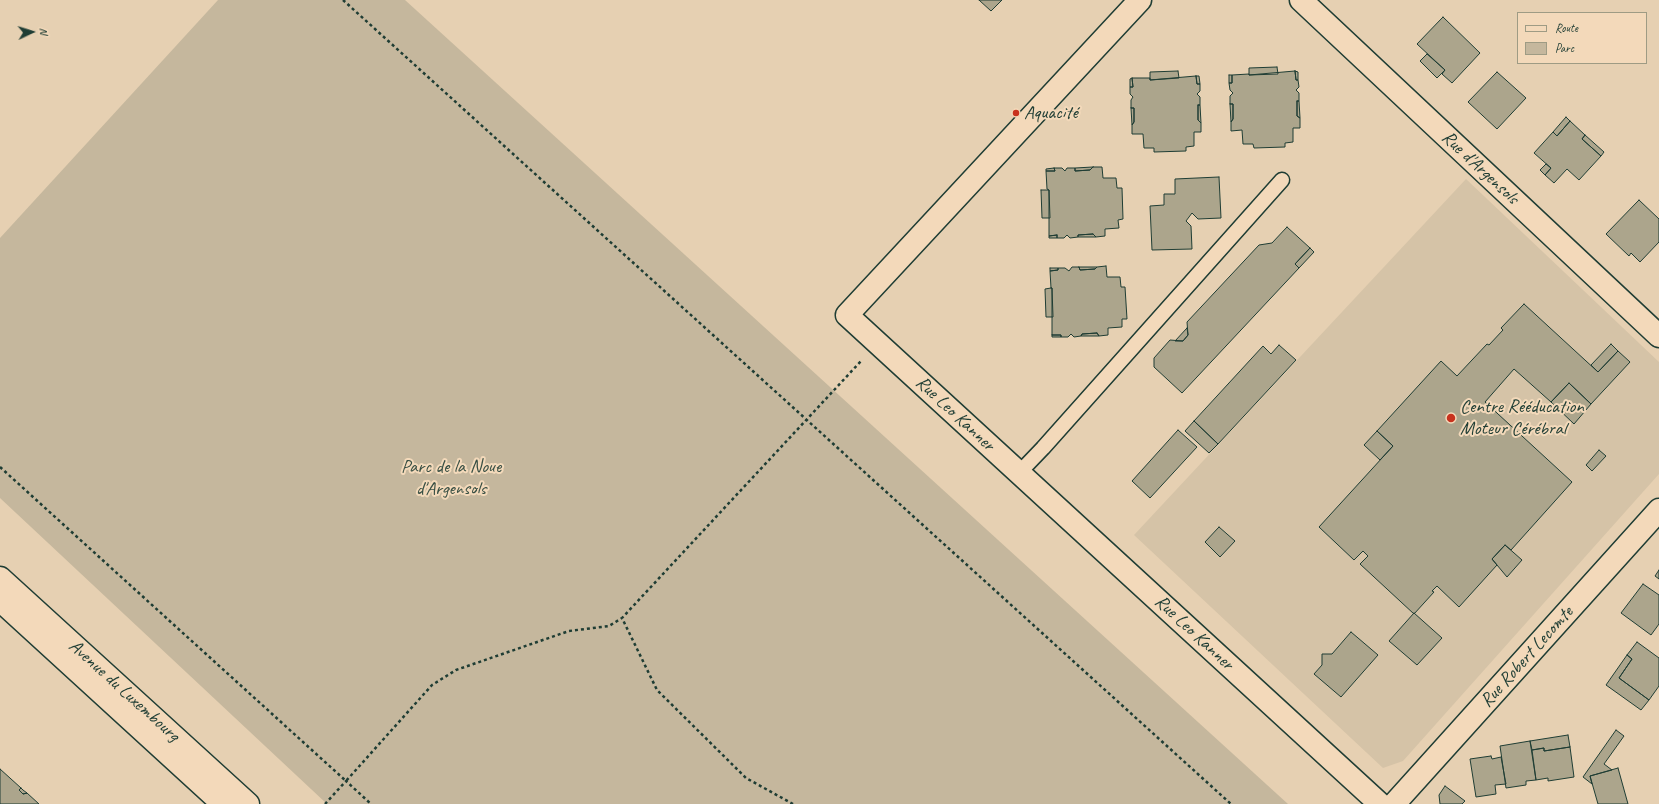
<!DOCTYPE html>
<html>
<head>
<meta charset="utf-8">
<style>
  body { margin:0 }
  #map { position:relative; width:1659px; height:804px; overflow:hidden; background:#e6d0b2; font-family:Caveat,sans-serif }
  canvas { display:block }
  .legend { position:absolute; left:1517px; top:12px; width:130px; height:52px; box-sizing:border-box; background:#f3d9ba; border:1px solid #9e9b84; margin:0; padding:5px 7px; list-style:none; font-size:12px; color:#1f3d34 }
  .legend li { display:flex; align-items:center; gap:8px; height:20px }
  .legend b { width:20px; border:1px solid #9e9b84 }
  .north { position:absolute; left:12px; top:12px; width:40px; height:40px; -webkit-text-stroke:3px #f3d9ba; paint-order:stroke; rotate:86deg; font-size:11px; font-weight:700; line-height:16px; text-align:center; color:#1f3d34 }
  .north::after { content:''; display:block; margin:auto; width:14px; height:18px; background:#1f3d34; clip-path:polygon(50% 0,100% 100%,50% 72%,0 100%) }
</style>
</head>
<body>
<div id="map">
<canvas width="1659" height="804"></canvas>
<ul class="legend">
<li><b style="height:5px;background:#f3d9ba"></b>Route</li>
<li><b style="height:11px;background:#c5b79d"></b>Parc</li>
</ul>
<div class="north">N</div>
</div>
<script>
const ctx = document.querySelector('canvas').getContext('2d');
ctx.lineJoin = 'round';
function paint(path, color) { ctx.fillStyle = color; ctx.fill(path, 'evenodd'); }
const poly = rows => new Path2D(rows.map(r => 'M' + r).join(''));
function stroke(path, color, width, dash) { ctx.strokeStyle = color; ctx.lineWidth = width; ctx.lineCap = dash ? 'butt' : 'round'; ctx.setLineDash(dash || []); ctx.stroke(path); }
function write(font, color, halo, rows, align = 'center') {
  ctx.font = font + ' Caveat,sans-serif'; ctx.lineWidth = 4; ctx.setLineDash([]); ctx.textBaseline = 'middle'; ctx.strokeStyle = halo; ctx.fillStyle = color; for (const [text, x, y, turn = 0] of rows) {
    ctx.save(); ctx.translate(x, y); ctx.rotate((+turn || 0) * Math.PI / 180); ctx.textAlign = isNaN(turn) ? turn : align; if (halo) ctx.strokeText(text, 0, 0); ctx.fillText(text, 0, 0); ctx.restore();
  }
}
const built = poly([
  [1466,179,1659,362,1659,474,1403,761,1383,768,1134,535]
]);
const green = poly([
  [218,0,405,0,1288,804,327,804,0,498,0,238]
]);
const building = poly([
  [979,0,1002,0,991,11,979,0],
  [1443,17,1480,53,1452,83,1442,74,1445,70,1417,44,1443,17],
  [1427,54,1445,70,1437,78,1420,61,1427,54],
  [1277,67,1278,74,1249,75,1249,68,1277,67],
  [1178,71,1179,78,1150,80,1150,72,1178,71],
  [1295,71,1296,80,1298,80,1299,87,1296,90,1299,93,1299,101,1297,101,1297,116,1300,118,1300,128,1293,128,1293,142,1285,143,1285,147,1254,148,1253,144,1243,144,1242,130,1231,131,1231,122,1233,119,1233,104,1230,104,1230,96,1233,93,1230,90,1229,83,1232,83,1232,75,1249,74,1249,75,1295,71],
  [1295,71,1298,72,1298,80,1296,80,1295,71],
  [1497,72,1526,98,1497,129,1468,102,1497,72],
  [1229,75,1232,75,1232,83,1229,83,1229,75],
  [1196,76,1197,84,1200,84,1200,91,1197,94,1200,97,1200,105,1198,105,1198,120,1201,123,1201,132,1194,132,1194,146,1186,147,1186,151,1154,152,1154,148,1144,148,1143,134,1132,134,1132,125,1134,122,1134,108,1131,108,1131,100,1133,97,1130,94,1130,87,1133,87,1132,78,1150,78,1150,80,1196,76],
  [1196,76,1199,76,1200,84,1197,84,1196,76],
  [1132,78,1133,87,1130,87,1130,79,1132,78],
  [1297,101,1299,101,1300,118,1297,116,1297,101],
  [1230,104,1233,104,1233,119,1231,122,1230,104],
  [1198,105,1200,105,1201,123,1198,120,1198,105],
  [1131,108,1134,108,1134,122,1132,125,1131,108],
  [1566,117,1570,121,1557,136,1553,132,1566,117],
  [1570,121,1585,135,1582,139,1601,156,1579,180,1567,169,1554,183,1545,175,1551,168,1534,153,1553,132,1557,136,1570,121],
  [1585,135,1604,152,1601,156,1582,139,1585,135],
  [1546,164,1551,168,1545,175,1540,170,1546,164],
  [1093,167,1102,167,1103,178,1116,178,1117,188,1122,188,1123,219,1118,220,1119,228,1105,229,1105,236,1096,237,1093,234,1078,235,1078,237,1070,238,1067,235,1064,238,1057,238,1057,235,1049,236,1049,190,1047,189,1046,171,1055,171,1054,168,1062,168,1065,171,1067,168,1075,168,1075,171,1090,170,1093,167],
  [1093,167,1090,170,1075,171,1075,168,1093,167],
  [1054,168,1055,171,1046,171,1046,169,1054,168],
  [1219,177,1221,218,1198,219,1192,213,1186,221,1191,226,1192,249,1152,250,1150,206,1164,205,1164,194,1175,194,1175,179,1219,177],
  [1041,190,1049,190,1050,218,1042,218,1041,190],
  [1639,200,1659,219,1659,242,1640,262,1631,253,1629,256,1606,234,1639,200],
  [1287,227,1310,248,1295,264,1299,268,1182,393,1154,367,1154,358,1170,340,1183,341,1188,335,1187,322,1259,245,1272,243,1287,227],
  [1093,234,1096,237,1078,237,1078,235,1093,234],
  [1057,235,1057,238,1049,238,1049,236,1057,235],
  [1310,248,1314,252,1299,268,1295,264,1310,248],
  [1106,266,1107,277,1120,277,1121,287,1125,287,1127,319,1122,319,1122,327,1108,328,1108,335,1099,336,1097,333,1082,334,1081,336,1074,337,1071,334,1068,337,1061,337,1061,335,1052,335,1052,288,1051,288,1050,271,1058,270,1058,268,1065,268,1069,271,1072,267,1079,267,1080,270,1095,269,1097,267,1106,266],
  [1079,267,1097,267,1095,269,1080,270,1079,267],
  [1050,268,1058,268,1058,270,1050,271,1050,268],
  [1051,288,1052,288,1053,317,1046,317,1045,289,1051,288],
  [1524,304,1598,372,1618,351,1630,362,1591,404,1569,383,1551,402,1514,369,1485,402,1572,482,1511,550,1505,545,1492,559,1497,565,1459,607,1437,586,1432,591,1434,592,1414,614,1360,564,1368,556,1363,551,1354,560,1319,527,1393,446,1377,431,1441,361,1457,376,1487,344,1489,345,1503,330,1501,328,1524,304],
  [1187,328,1188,335,1183,341,1175,341,1187,328],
  [1097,333,1099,336,1081,336,1082,334,1097,333],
  [1052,335,1061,335,1061,337,1052,337,1052,335],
  [1611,344,1618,351,1598,372,1591,365,1611,344],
  [1279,345,1296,360,1218,444,1194,421,1263,346,1271,354,1279,345],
  [1569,383,1591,404,1574,424,1551,402,1569,383],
  [1194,421,1218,444,1209,453,1185,431,1194,421],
  [1178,430,1197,447,1150,498,1132,481,1178,430],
  [1377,431,1393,446,1380,460,1364,445,1377,431],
  [1599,450,1606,456,1592,471,1586,465,1599,450],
  [1219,527,1235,541,1220,557,1205,542,1219,527],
  [1505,545,1522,560,1507,577,1492,559,1505,545],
  [1659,570,1659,579,1655,576,1659,570],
  [1643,584,1659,595,1659,624,1651,635,1621,613,1643,584],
  [1414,613,1442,638,1417,665,1389,641,1414,613],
  [1351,632,1378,655,1341,697,1314,674,1322,665,1322,654,1332,654,1351,632],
  [1637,642,1659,658,1659,686,1649,700,1619,678,1632,659,1627,655,1637,642],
  [1627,655,1632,659,1619,678,1649,700,1641,710,1606,685,1627,655],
  [1616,730,1624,736,1604,764,1612,770,1590,776,1592,784,1583,777,1616,730],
  [1568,735,1570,747,1544,751,1544,748,1532,750,1530,741,1568,735],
  [1530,741,1536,780,1526,781,1526,785,1506,788,1500,746,1530,741],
  [1570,747,1574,777,1548,781,1548,778,1536,780,1532,750,1544,748,1544,751,1570,747],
  [1491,756,1492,759,1501,757,1506,784,1495,785,1496,794,1476,797,1470,759,1491,756],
  [1618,768,1628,804,1598,804,1590,776,1618,768],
  [0,769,21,788,19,790,23,794,27,793,39,804,0,804,0,769],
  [1445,786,1465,801,1462,804,1440,804,1439,795,1445,786],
  [21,788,23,790,27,793,23,794,19,790,21,788]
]);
const path = poly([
  [343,0,1231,804],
  [0,467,346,781,432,685,456,670,569,631,609,626,622,618],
  [325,804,346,781,371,804],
  [793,804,746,778,657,690,622,618,862,360]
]);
const service = poly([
  [1019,473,1043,448,1282,180]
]);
const minor = poly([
  [1140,0,847,315,1380,804],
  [1301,0,1659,336],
  [0,578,248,804],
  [0,600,223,804],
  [1394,804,1659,510]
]);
const markers = [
  [1016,113,4,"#c8321e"],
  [1451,418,5,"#c8321e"]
];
const poiNames = [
  ["Aquacité",1024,113],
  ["Centre Rééducation",1460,407],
  ["Moteur Cérébral",1460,429]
];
const streetNames = [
  ["Rue d'Argensols",1480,168,43],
  ["Rue Leo Kanner",955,414,43],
  ["Rue Leo Kanner",1194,633,43],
  ["Rue Robert Lecomte",1527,657,-48],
  ["Avenue du Luxembourg",124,691,42]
];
const parkNames = [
  ["Parc de la Noue",451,467],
  ["d'Argensols",451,489]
];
paint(built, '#d5c3a7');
paint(green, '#c5b79d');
paint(building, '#aca58c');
stroke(building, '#1f3d34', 1);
stroke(service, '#1f3d34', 17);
stroke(minor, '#1f3d34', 25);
stroke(path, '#1f3d34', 2.5, [3, 3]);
stroke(service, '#f3d9ba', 14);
stroke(minor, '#f3d9ba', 22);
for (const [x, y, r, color] of markers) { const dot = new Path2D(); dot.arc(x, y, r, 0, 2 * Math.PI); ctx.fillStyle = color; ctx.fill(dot); stroke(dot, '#f3d9ba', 1.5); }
write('19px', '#1f3d34', '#f3d9ba', poiNames, 'left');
write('19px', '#1f3d34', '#f3d9ba', streetNames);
write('19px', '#384f44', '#f3d9ba', parkNames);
</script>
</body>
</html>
